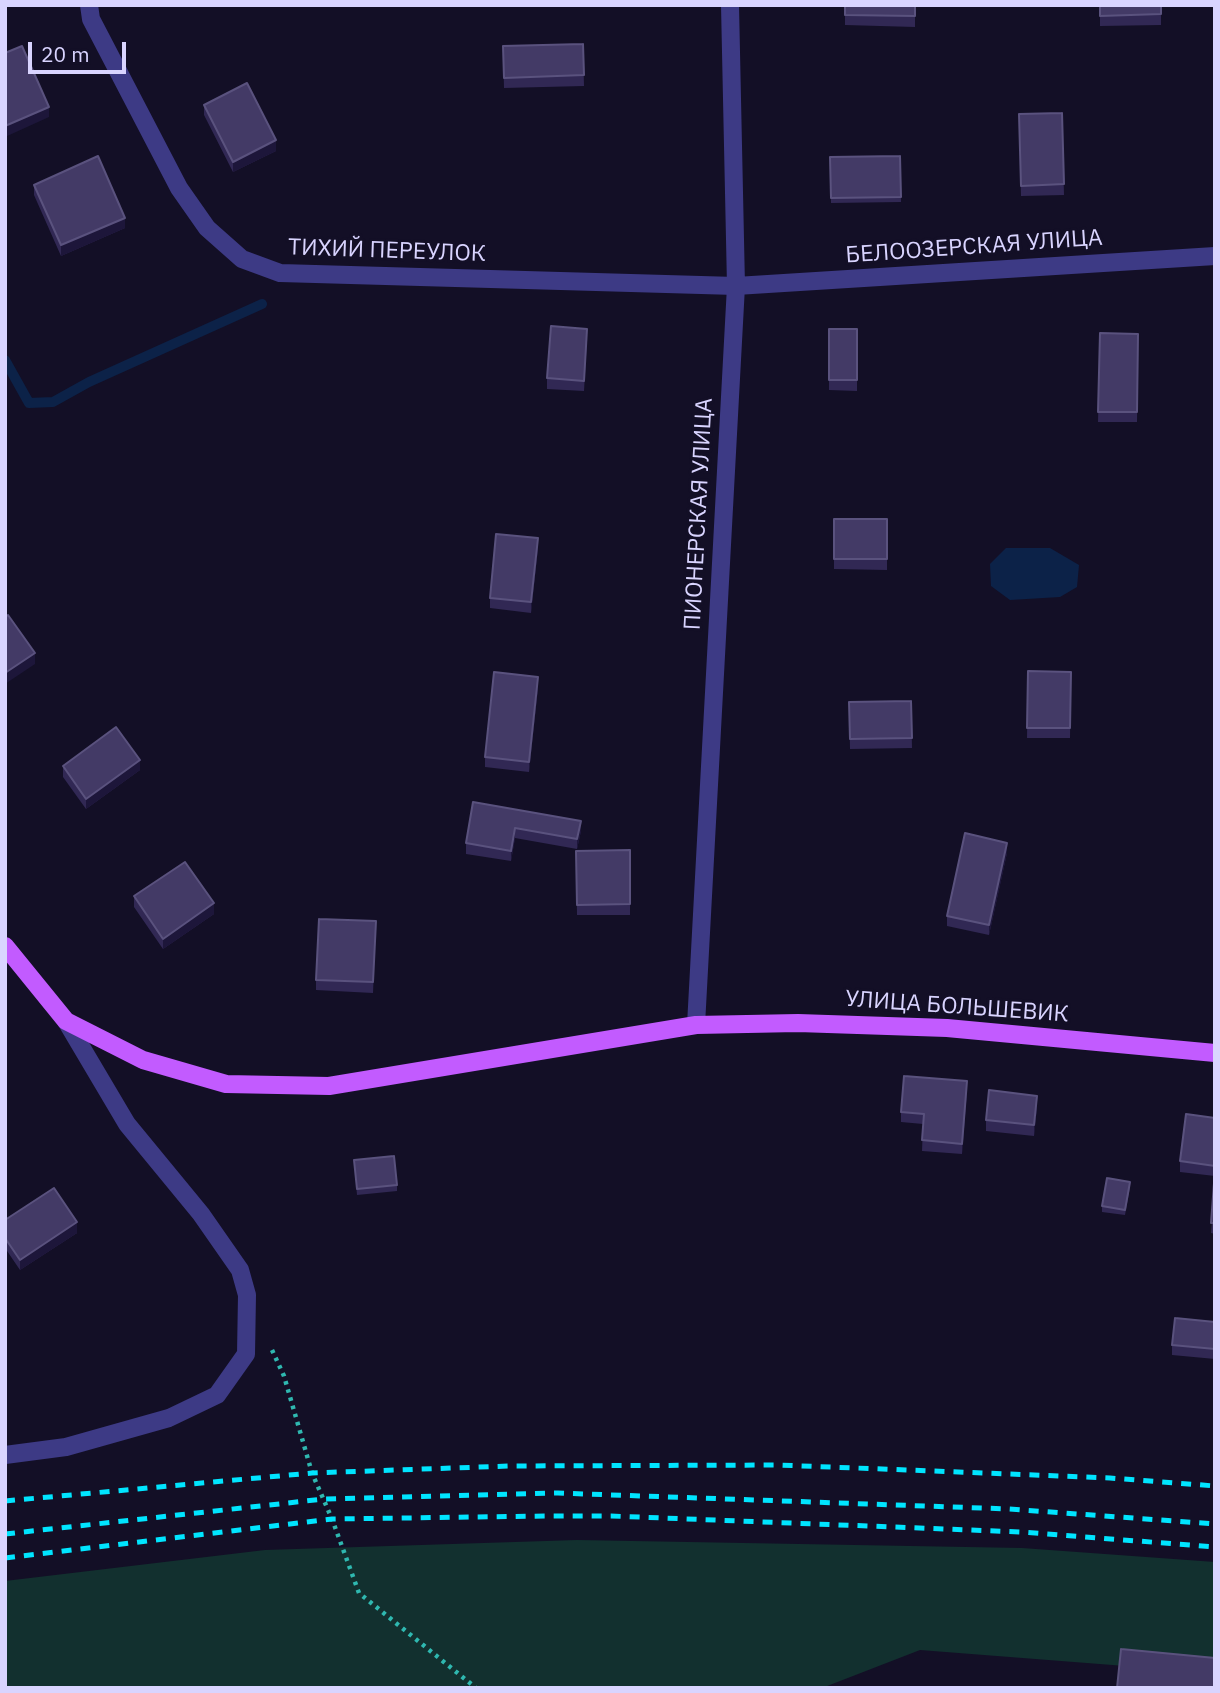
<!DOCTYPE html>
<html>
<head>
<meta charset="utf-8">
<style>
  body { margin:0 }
  #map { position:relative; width:1220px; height:1693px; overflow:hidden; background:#130f26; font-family:"IBM Plex Sans",sans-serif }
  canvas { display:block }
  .frame { position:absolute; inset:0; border:7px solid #d9d4ff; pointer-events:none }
  .scale { position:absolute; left:28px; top:42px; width:98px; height:32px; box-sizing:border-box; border:4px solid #d9d4ff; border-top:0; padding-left:9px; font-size:21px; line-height:24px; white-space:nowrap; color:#d9d4ff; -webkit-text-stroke:5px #130f26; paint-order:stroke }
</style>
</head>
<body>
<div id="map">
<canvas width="1220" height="1693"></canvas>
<div class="frame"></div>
<div class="scale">20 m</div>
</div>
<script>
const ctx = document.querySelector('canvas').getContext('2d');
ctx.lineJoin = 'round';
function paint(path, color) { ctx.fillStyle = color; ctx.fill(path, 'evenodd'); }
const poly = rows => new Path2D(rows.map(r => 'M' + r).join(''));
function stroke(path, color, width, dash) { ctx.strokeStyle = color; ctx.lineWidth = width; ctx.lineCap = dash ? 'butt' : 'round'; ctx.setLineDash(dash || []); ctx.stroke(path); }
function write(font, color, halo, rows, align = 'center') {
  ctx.font = font + ' "IBM Plex Sans",sans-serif'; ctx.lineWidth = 6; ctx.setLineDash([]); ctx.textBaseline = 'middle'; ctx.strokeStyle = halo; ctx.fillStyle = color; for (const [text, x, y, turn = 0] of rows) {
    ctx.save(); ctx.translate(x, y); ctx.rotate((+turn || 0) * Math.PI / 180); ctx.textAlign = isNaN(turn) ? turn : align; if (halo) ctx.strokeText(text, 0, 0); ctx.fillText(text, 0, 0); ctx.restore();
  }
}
const green = poly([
  [577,1540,1022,1548,1215,1562,1215,1673,920,1650,822,1688,5,1688,5,1581,265,1550]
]);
const water = poly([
  [1006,548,1050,548,1079,565,1077,587,1060,597,1010,600,991,586,990,564]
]);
const stream = poly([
  [5,360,29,403,53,402,89,382,262,304]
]);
const path = poly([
  [272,1350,284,1376,312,1473,332,1519,359,1593,476,1688]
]);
const minor = poly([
  [89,5,91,19,179,188,207,228,242,259,280,273,736,286,1215,256],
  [696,1025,736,286,730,5],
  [5,1455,66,1447,169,1418,217,1395,246,1354,247,1295,240,1270,201,1214,127,1124,66,1021]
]);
const major = poly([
  [5,946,66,1021,143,1060,226,1084,329,1086,696,1025,798,1023,947,1028,1215,1053]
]);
const rail = poly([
  [5,1501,312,1473,509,1466,779,1465,1110,1478,1215,1486],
  [5,1534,324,1499,558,1493,1009,1509,1215,1524],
  [5,1558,332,1519,546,1516,611,1516,1021,1532,1215,1547]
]);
const wall = poly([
  [845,5,915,5,915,27,845,25],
  [1100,5,1161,5,1161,25,1100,26],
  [583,44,584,86,504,88,503,46],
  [204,105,276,151,233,172,204,115],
  [1062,113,1064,195,1021,196,1019,114],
  [900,156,901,202,831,203,830,157],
  [34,185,125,228,61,256,34,195],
  [829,329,857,329,857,391,829,390],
  [1100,333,1138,334,1137,422,1098,422],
  [587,339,584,391,547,389,547,378],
  [834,519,887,519,887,570,834,569],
  [538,548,531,613,490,608,490,598],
  [1028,671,1071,672,1070,738,1027,738],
  [538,688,529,772,485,767,485,757],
  [911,701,912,748,850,749,849,702],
  [63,766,140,770,86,809,63,777],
  [473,802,581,831,577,849,515,838,511,861,466,854,466,843],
  [630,850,630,915,577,915,576,851],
  [1007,853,989,935,947,926,947,916],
  [134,896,214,914,163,949,134,907],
  [376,921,373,993,316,990,316,980],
  [967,1091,962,1154,922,1151,923,1124,901,1122,901,1112],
  [1037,1107,1034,1136,986,1131,986,1120],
  [1215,1118,1215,1176,1180,1172,1180,1161],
  [354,1160,397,1185,397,1191,357,1195],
  [1215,1183,1215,1234,1211,1233],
  [1130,1187,1125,1215,1102,1212,1102,1206],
  [5,1220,77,1233,20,1270,5,1248],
  [1215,1322,1215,1359,1172,1355,1172,1345]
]);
const shadedWall = poly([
  [49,107,49,117,5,137,5,126],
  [276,140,276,151,233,172,233,162],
  [125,218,125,228,61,256,61,245],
  [538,538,538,548,531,613,531,602],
  [35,653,35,664,5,684,5,673],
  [538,677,538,688,529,772,529,762],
  [140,760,140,770,86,809,86,799],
  [581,821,581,831,577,849,577,839],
  [515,828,515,838,511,861,511,851],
  [1007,843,1007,853,989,935,989,925],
  [214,903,214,914,163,949,163,939],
  [967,1081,967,1091,962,1154,962,1144],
  [1037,1096,1037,1107,1034,1136,1034,1125],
  [77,1222,77,1233,20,1270,20,1260]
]);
const building = poly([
  [845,5,915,5,915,16,845,15,845,5],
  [1100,5,1161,5,1161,14,1100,16,1100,5],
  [583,44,584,75,504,78,503,46,583,44],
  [22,46,49,107,5,126,5,53,22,46],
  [247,83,276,140,233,162,204,105,247,83],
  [1062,113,1064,184,1021,186,1019,114,1062,113],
  [98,156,125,218,61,245,34,185,98,156],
  [900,156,901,197,831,198,830,157,900,156],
  [551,326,587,329,584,381,547,378,551,326],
  [829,329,857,329,857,380,829,380,829,329],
  [1100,333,1138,334,1137,412,1098,412,1100,333],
  [834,519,887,519,887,559,834,559,834,519],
  [496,534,538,538,531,602,490,598,496,534],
  [8,615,35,653,5,673,5,617,8,615],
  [1028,671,1071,672,1070,728,1027,728,1028,671],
  [494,672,538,677,529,762,485,757,494,672],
  [911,701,912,738,850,739,849,702,911,701],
  [116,727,140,760,86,799,63,766,116,727],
  [473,802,581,821,577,839,515,828,511,851,466,843,473,802],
  [965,833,1007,843,989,925,947,916,965,833],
  [630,850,630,904,577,905,576,851,630,850],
  [185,862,214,903,163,939,134,896,185,862],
  [319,919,376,921,373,982,316,980,319,919],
  [904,1076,967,1081,962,1144,922,1140,924,1114,901,1112,904,1076],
  [989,1090,1037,1096,1034,1125,986,1120,989,1090],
  [1186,1114,1215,1118,1215,1166,1180,1161,1186,1114],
  [394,1156,397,1185,357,1189,354,1160,394,1156],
  [1107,1178,1130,1182,1125,1210,1102,1206,1107,1178],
  [1214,1183,1215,1183,1215,1223,1211,1223,1214,1183],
  [54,1188,77,1222,20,1260,5,1238,5,1220,54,1188],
  [1175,1318,1215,1322,1215,1349,1172,1345,1175,1318],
  [1121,1649,1215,1658,1215,1688,1117,1688,1121,1649]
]);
const streetNames = [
  ["БЕЛООЗЕРСКАЯ УЛИЦА",974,247,-4],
  ["ТИХИЙ ПЕРЕУЛОК",387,251,2],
  ["ПИОНЕРСКАЯ УЛИЦА",699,514,-87],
  ["УЛИЦА БОЛЬШЕВИК",957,1007,4]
];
paint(green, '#12302f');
paint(water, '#0c2248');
stroke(stream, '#0c2248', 10);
stroke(path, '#2fb8b0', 4.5, [3.5, 5]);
stroke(minor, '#3d3a85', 18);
stroke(major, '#c25bff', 18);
stroke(rail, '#00e5ff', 5, [10, 9]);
paint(wall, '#312854');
paint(shadedWall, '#1d163a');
paint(building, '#433a66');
stroke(building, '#5a527e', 2);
write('23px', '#d9d4ff', '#130f26', streetNames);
</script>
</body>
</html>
